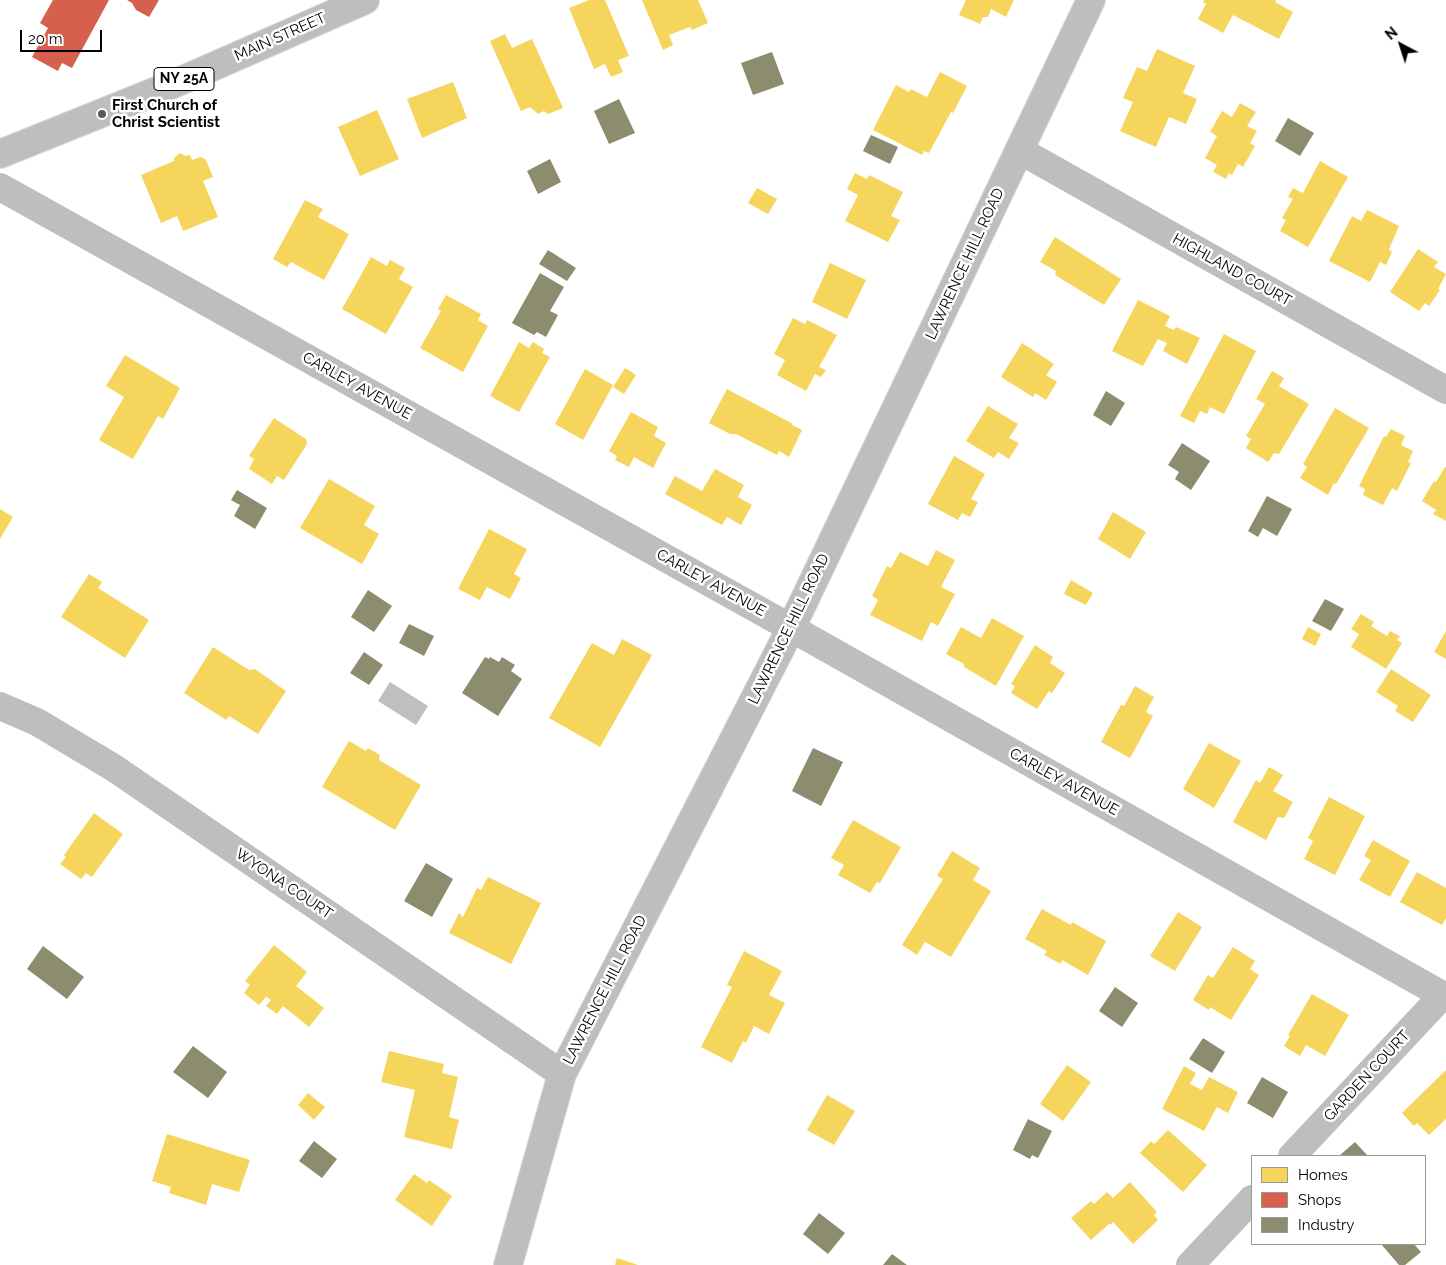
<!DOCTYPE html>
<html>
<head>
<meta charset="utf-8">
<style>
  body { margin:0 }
  #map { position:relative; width:1446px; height:1265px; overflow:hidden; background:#fff; font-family:Raleway,sans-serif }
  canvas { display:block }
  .legend { position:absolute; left:1251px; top:1155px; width:175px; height:90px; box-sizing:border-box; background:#fff; border:1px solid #999; margin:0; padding:6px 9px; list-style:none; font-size:15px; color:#000 }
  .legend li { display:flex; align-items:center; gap:10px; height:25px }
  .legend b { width:25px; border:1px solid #999 }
  .north { position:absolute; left:1376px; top:20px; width:50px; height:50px; -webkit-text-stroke:4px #fff; paint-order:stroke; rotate:320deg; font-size:14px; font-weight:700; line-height:20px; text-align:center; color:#000 }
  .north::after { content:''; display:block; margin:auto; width:18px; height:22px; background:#000; clip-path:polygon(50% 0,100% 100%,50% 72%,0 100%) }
  .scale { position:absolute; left:20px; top:30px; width:82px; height:22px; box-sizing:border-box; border:2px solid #000; border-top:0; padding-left:6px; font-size:15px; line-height:18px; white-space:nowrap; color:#000; -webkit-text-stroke:4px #fff; paint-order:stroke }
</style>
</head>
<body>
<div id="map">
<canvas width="1446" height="1265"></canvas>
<ul class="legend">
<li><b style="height:14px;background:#f6d55c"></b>Homes</li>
<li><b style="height:14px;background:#d6604d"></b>Shops</li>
<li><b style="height:14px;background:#8c8c6e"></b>Industry</li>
</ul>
<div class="north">N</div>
<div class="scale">20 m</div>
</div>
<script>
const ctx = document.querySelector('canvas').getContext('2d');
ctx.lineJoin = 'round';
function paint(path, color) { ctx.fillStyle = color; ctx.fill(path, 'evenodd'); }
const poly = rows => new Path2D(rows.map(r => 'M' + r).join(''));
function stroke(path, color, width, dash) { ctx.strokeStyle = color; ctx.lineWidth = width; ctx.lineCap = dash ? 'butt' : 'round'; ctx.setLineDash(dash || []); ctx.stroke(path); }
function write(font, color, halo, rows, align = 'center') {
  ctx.font = font + ' Raleway,sans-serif'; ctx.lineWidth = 5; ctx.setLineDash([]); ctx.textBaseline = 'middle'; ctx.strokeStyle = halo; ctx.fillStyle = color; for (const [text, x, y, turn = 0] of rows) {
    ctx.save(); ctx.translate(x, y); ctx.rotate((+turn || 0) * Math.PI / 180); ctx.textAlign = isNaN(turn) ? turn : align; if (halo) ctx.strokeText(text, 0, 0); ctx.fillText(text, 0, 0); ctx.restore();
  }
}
const water = poly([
  [390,682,428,706,416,725,378,701]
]);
const homes = poly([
  [589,0,605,0,629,56,618,60,623,72,611,77,605,64,594,69,569,8],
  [642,0,698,0,708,23,692,30,690,27,669,35,673,45,663,50],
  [966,0,1014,0,1006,17,991,9,988,17,983,17,980,24,959,15],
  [1204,0,1276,0,1275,2,1293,12,1279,39,1233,15,1223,33,1198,19,1206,4,1203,2],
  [505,34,512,48,532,39,563,108,548,114,544,111,538,114,530,107,521,111,490,41],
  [1157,49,1195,66,1183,93,1197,99,1186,124,1169,117,1156,147,1120,131,1133,102,1123,98,1137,67,1147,71],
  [940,72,967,86,953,113,951,112,929,153,924,151,922,155,873,130,896,85,909,92,911,89,927,97],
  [453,82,467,118,422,138,407,99],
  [1240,103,1256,112,1247,126,1257,131,1250,143,1255,146,1243,167,1238,164,1232,175,1229,173,1226,179,1213,172,1217,165,1205,158,1217,136,1210,132,1222,111,1232,117],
  [377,110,399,159,360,176,338,127],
  [180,153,185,156,190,155,192,160,201,157,206,160,213,177,203,181,218,217,183,231,177,216,161,223,141,175,174,161,174,158],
  [1320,161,1348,177,1308,247,1280,231,1286,220,1282,218,1293,199,1288,197,1293,188,1303,193],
  [855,173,867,179,869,175,903,192,891,216,900,220,888,242,845,221,858,195,847,189],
  [757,188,777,199,768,214,748,203],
  [305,200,323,209,318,217,349,234,324,280,291,262,287,267,273,259],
  [1367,210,1399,226,1389,249,1392,252,1386,265,1380,262,1370,282,1329,261,1352,216,1361,221],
  [1055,237,1121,279,1104,305,1055,275,1056,271,1040,262],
  [1418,249,1438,262,1434,267,1446,274,1438,289,1440,290,1429,306,1425,303,1419,311,1390,292],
  [371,257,387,266,390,260,405,268,399,279,413,287,386,334,342,309],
  [830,263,866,280,847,319,812,302],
  [446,295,481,314,478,320,488,326,463,372,420,348,441,311,438,309],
  [1138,300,1170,316,1165,326,1174,330,1176,327,1200,338,1187,364,1163,351,1167,343,1158,339,1143,366,1112,351],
  [793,318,805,324,807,320,837,335,819,367,826,370,821,377,815,374,806,391,777,375,785,360,774,354],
  [1224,334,1256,351,1224,414,1210,407,1207,414,1200,411,1194,423,1180,416],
  [519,342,529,348,533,342,544,349,542,353,550,357,519,412,490,396],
  [1022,343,1054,364,1046,375,1057,382,1046,400,1035,393,1033,397,1001,377],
  [125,355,180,388,163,419,158,416,133,459,99,440,124,397,106,386],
  [625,368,636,375,624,394,613,387],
  [585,369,613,385,583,440,555,424],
  [1272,371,1284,378,1279,386,1309,404,1279,454,1274,453,1268,462,1246,448,1251,439,1246,436,1265,404,1256,399],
  [727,389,793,424,792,425,802,430,789,457,779,451,777,455,736,434,730,434,709,423],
  [988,406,1018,424,1009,438,1019,443,1009,459,998,452,994,458,966,441],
  [1335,408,1369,428,1336,484,1334,483,1328,495,1300,478,1307,467,1303,464],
  [631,412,658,427,654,436,666,443,653,468,634,457,629,467,615,460,617,456,609,451],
  [274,418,306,439,307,444,284,480,277,476,272,484,249,469,254,459,249,456],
  [1391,429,1405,436,1401,445,1413,451,1408,462,1411,463,1397,491,1392,488,1383,505,1363,495,1365,489,1359,486,1384,436,1386,437],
  [954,456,985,474,971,499,978,502,970,517,962,513,958,520,928,504],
  [1445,467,1446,468,1446,521,1433,514,1436,510,1422,501,1434,481,1436,482],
  [715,469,744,485,738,497,752,505,741,525,727,517,722,525,665,494,675,476,702,491],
  [329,479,375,506,364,525,379,534,362,564,300,528],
  [0,509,13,517,0,539],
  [1113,512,1146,532,1130,559,1098,539],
  [489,529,527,549,514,574,521,578,510,599,487,587,480,600,458,589],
  [936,550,955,560,941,587,955,594,938,626,931,622,922,641,870,615,878,600,872,596,887,566,891,568,900,552,928,566],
  [89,574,102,582,98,588,149,620,125,658,61,617],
  [1071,580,1093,593,1086,605,1064,594],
  [1361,614,1374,622,1371,626,1387,636,1390,631,1400,636,1397,640,1402,643,1386,669,1351,647,1359,634,1351,629],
  [992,618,1024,636,996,686,964,667,964,664,946,654,961,627,981,638],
  [1308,627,1321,634,1315,646,1302,639],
  [1446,631,1446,659,1434,652],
  [622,639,652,655,600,747,549,718,592,643,614,655],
  [1035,645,1053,657,1050,663,1065,673,1052,693,1049,691,1037,709,1011,693,1015,686,1011,684],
  [213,647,249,670,255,669,286,691,258,734,229,716,226,720,184,693],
  [1391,669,1431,695,1413,722,1395,711,1398,706,1376,692],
  [1135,686,1154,697,1146,712,1153,716,1130,758,1101,742,1121,705,1124,706],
  [349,741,366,751,368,748,380,755,379,760,421,785,395,830,322,787],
  [1209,743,1241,761,1214,808,1183,789],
  [1269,767,1283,775,1273,791,1293,802,1284,818,1278,817,1266,840,1233,822,1256,780,1260,783],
  [1329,797,1365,816,1335,875,1304,859,1313,841,1308,838],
  [94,813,123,834,92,877,86,873,81,879,60,864,66,857,64,855],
  [853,820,901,847,880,883,877,882,870,893,838,875,844,865,831,858],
  [1373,840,1410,861,1390,897,1359,880,1371,860,1364,856],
  [952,851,980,868,973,880,991,891,951,957,925,942,917,955,902,945,943,879,937,876],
  [1417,872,1446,888,1446,918,1442,925,1400,902],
  [488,877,541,903,511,964,449,933,459,913,463,917,477,888,481,890],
  [1042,909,1071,925,1072,922,1106,941,1088,975,1062,960,1061,964,1044,955,1047,951,1025,939],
  [1178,912,1202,927,1175,971,1150,956],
  [274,945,307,972,296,986,324,1008,309,1027,283,1006,277,1014,266,1006,271,1000,266,997,259,1005,244,993,250,985,245,981],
  [1233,947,1255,961,1250,969,1259,975,1231,1020,1210,1007,1209,1010,1193,1000,1208,975,1213,978],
  [744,951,782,971,769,995,785,1003,769,1034,754,1026,746,1043,743,1041,732,1063,701,1047,732,987,727,985],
  [1312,994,1349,1015,1325,1056,1306,1045,1300,1056,1284,1046,1290,1036,1288,1035],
  [389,1051,444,1064,442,1073,458,1077,449,1117,459,1120,452,1149,404,1137,415,1090,381,1082],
  [1067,1065,1091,1082,1063,1121,1040,1104],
  [1184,1066,1196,1073,1190,1084,1202,1090,1209,1077,1238,1092,1228,1113,1217,1107,1204,1131,1162,1109],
  [1446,1070,1446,1119,1429,1135,1417,1123,1414,1126,1402,1113],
  [308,1093,325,1107,314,1120,298,1105],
  [827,1095,855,1111,834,1145,807,1130],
  [1168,1130,1207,1165,1183,1192,1140,1153,1151,1141,1154,1144],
  [167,1134,250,1160,239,1192,212,1184,206,1205,169,1193,171,1187,152,1181],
  [414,1174,427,1183,429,1180,452,1196,432,1226,395,1200],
  [1130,1182,1157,1212,1154,1215,1158,1220,1133,1244,1113,1222,1111,1225,1110,1223,1091,1240,1071,1218,1091,1201,1094,1204,1107,1192,1113,1198],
  [617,1258,638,1265,615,1265]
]);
const shops = poly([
  [53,0,109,0,72,68,62,63,58,71,32,57,48,28,40,23],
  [127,0,159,0,149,17,136,10,132,3]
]);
const industry = poly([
  [772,52,784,84,753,95,741,63],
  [619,99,635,133,609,144,594,111],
  [1288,118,1314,133,1300,156,1275,141],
  [871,135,898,147,890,164,863,151],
  [550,159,561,182,538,194,527,171],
  [548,250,576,268,567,281,539,264],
  [540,273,564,287,550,311,558,315,546,337,537,332,534,335,512,323],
  [1106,391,1125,403,1111,426,1093,415],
  [1182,443,1210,461,1191,490,1175,479,1179,472,1168,465],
  [237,490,267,508,255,529,234,516,240,505,231,500],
  [1267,496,1292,509,1277,536,1263,528,1258,537,1248,531],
  [368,590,392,606,374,632,351,617],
  [1325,599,1344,609,1331,631,1312,621],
  [409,624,434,636,424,656,399,643],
  [364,652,383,665,369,685,350,673],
  [485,657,489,659,490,657,499,662,502,657,515,665,511,671,522,679,498,716,462,693],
  [813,748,843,762,821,806,792,791],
  [426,863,453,879,432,917,404,901],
  [43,946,84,977,67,999,27,969],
  [1115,987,1138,1003,1122,1027,1099,1011],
  [1203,1038,1225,1052,1212,1073,1189,1059],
  [193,1046,227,1072,208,1098,173,1072],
  [1262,1077,1288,1092,1273,1118,1247,1103],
  [1028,1119,1052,1131,1038,1158,1032,1155,1030,1159,1013,1150],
  [314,1141,337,1159,322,1178,299,1161],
  [1355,1142,1368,1156,1339,1156],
  [819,1213,845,1233,828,1254,803,1234],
  [1381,1244,1414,1244,1421,1252,1405,1265,1399,1265],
  [892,1254,907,1265,883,1265]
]);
const minor = poly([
  [1019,150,1446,390],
  [0,187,791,628,1446,997],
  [0,706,37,722,114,768,562,1074],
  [1292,1156,1443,995],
  [1190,1265,1252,1199]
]);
const major = poly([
  [0,154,169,86,365,0],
  [508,1265,562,1074,791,628,1091,0]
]);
const markers = [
  [102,114,5,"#595959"]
];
const shields = [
  [184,79,60]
];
const shieldNames = [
  ["NY 25A",184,79]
];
const streetNames = [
  ["MAIN STREET",280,37,-24],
  ["LAWRENCE HILL ROAD",965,264,-65],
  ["HIGHLAND COURT",1232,270,29],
  ["CARLEY AVENUE",357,386,29],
  ["CARLEY AVENUE",711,583,29],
  ["LAWRENCE HILL ROAD",789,629,-64],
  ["CARLEY AVENUE",1064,782,29],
  ["WYONA COURT",284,884,34],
  ["LAWRENCE HILL ROAD",605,990,-63],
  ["GARDEN COURT",1367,1076,-47]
];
const poiNames = [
  ["First Church of",112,105],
  ["Christ Scientist",112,122]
];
paint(water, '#bfbfbf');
paint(homes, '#f6d55c');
paint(shops, '#d6604d');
paint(industry, '#8c8c6e');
stroke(major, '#dbdbdb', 30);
stroke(minor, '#bebebe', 28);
stroke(major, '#bebebe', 28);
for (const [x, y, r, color] of markers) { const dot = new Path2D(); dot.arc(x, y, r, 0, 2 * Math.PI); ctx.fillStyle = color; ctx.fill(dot); stroke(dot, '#fff', 2); }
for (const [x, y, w] of shields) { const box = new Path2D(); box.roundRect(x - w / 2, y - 11.5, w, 23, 4); ctx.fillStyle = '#fff'; ctx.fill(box); stroke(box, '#000', 1); }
write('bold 14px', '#000', null, shieldNames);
write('15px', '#000', '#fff', streetNames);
write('bold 15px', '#000', '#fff', poiNames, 'left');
</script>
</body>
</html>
